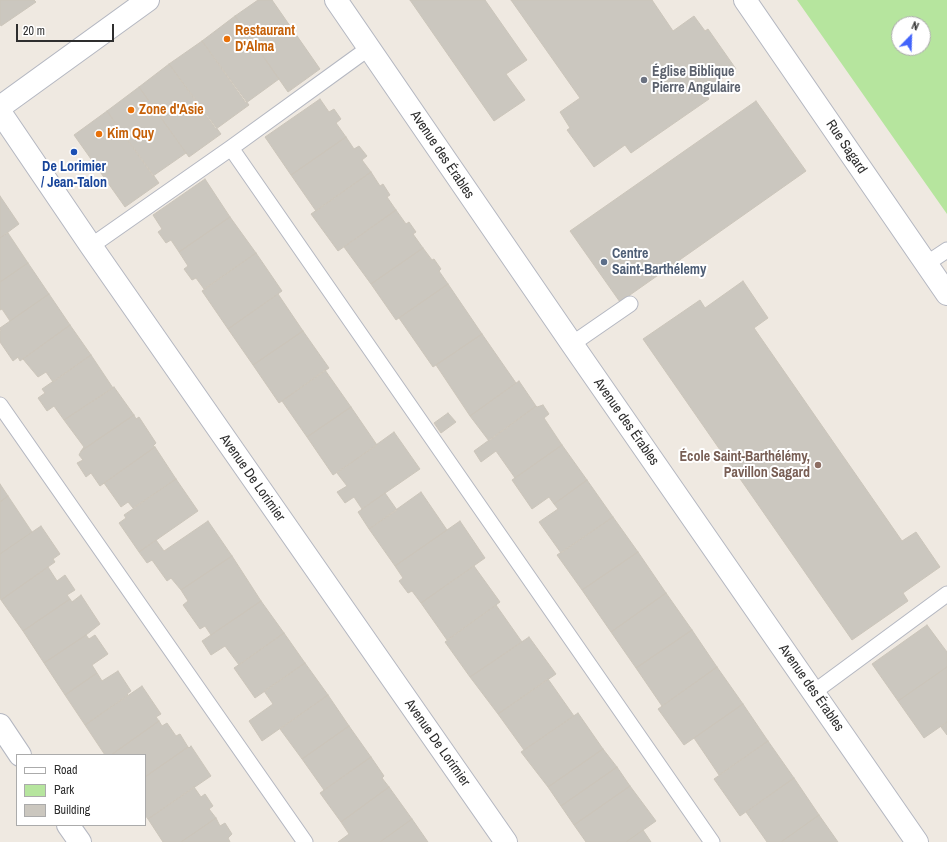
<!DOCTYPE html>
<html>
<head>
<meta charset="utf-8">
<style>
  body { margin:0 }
  #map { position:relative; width:947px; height:842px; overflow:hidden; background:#efe9e1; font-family:"Archivo Narrow",sans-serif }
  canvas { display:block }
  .legend { position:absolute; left:16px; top:754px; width:130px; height:72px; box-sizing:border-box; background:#fff; border:1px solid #ababab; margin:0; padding:5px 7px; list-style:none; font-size:12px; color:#2e2e2e }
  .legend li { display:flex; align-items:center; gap:8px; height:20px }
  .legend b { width:20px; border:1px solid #ababab }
  .north { position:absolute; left:891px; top:16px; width:40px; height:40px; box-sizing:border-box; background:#fff; border:1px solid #ababab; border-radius:50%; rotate:23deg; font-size:11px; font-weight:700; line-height:16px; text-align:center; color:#2e2e2e }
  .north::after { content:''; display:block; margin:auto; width:14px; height:18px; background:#4264fb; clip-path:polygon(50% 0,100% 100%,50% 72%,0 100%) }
  .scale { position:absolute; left:16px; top:24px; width:98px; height:18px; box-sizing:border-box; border:2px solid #2e2e2e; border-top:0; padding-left:5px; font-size:12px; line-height:14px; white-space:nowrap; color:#2e2e2e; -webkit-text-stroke:3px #fff; paint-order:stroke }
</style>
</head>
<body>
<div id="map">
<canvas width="947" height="842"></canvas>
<ul class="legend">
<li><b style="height:5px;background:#fff"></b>Road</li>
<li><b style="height:11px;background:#b6e59e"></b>Park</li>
<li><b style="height:11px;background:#cbc7bf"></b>Building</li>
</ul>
<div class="north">N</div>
<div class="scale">20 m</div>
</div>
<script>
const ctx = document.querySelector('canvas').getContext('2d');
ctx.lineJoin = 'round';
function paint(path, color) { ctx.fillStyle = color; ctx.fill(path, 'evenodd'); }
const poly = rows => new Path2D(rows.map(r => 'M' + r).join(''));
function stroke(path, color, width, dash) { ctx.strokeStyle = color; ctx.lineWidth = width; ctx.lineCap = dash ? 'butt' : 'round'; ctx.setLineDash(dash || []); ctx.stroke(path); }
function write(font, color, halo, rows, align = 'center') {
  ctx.font = font + ' "Archivo Narrow",sans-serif'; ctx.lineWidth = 4; ctx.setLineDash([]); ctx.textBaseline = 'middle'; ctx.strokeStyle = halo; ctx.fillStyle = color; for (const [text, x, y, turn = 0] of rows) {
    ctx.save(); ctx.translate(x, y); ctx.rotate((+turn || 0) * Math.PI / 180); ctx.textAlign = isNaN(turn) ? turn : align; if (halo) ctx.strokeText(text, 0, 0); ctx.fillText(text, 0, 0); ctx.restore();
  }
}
const green = poly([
  [797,0,947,0,947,214,895,140],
  [899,24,923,24,923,48,899,48]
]);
const building = poly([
  [0,0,34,0,36,2,1,26,0,24,0,0],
  [258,0,272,0,320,69,288,92,235,16,258,0],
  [410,0,485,0,527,60,506,74,525,100,494,121,410,0],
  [511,0,652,0,673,31,694,16,705,31,708,29,736,69,704,91,709,99,631,153,625,145,594,167,567,130,570,128,560,112,580,98,511,0],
  [235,16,279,79,246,103,202,41,235,16],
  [202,41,249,105,216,129,169,64,202,41],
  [169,64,221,134,189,157,139,87,169,64],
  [139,87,186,153,153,176,107,111,139,87],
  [320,99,329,112,334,109,341,119,336,123,346,137,291,175,265,137,320,99],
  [756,101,806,171,620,302,570,231,756,101],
  [107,111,159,183,125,207,74,135,107,111],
  [346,137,354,149,359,146,367,156,362,160,371,172,316,211,291,175,346,137],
  [371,172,380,186,383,184,390,195,387,197,396,210,338,251,311,214,371,172],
  [205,179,230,217,179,252,171,240,166,243,158,232,162,229,153,215,205,179],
  [0,196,19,224,0,238,0,196],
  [396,210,406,224,409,222,416,232,413,234,423,248,371,284,344,247,396,210],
  [230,217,256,253,204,289,196,278,192,280,184,269,188,266,179,252,230,217],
  [8,233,28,263,0,282,0,238,8,233],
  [423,248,432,260,434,259,441,269,439,271,448,284,396,320,371,284,423,248],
  [256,253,282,291,228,329,202,291,256,253],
  [28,263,49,294,10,321,2,309,0,310,0,282,28,263],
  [743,281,768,318,754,328,902,541,916,532,940,567,903,593,908,601,852,640,643,339,700,300,705,308,743,281],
  [448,284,482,334,433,367,399,318,448,284],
  [49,294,70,325,20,361,18,357,13,361,0,342,0,331,1,331,0,328,49,294],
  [278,294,303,331,253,365,228,329,278,294],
  [70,325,91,355,53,382,46,372,38,377,23,359,70,325],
  [303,331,329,368,279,403,253,365,303,331],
  [482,334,516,383,470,416,436,365,482,334],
  [91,355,113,388,64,420,54,406,47,411,38,398,45,393,42,389,91,355],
  [325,370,351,407,307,437,282,401,325,370],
  [519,381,536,406,489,441,470,416,519,381],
  [114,387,134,415,81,451,84,447,64,420,114,387],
  [543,405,549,414,544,418,562,445,515,478,496,451,481,462,474,451,536,406,537,407,543,405],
  [351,407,377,445,333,475,307,437,351,407],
  [448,413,456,422,441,433,434,423,448,413],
  [134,415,136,419,139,417,156,443,153,446,155,447,100,486,91,473,86,477,77,463,83,460,79,455,81,451,134,415],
  [394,432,420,469,362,509,354,497,345,503,337,492,347,486,337,473,394,432],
  [562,445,587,480,554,504,549,497,532,509,512,480,562,445],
  [155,447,176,479,133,508,128,502,121,507,104,483,155,447],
  [176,479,198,511,139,552,119,523,126,518,124,515,176,479],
  [587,480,613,517,561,553,539,522,558,509,554,504,587,480],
  [0,484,8,496,0,502,0,484],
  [421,492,447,530,395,566,369,529,421,492],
  [385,493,397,510,369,529,358,512,385,493],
  [8,496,32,532,0,554,0,502,8,496],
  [613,517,638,552,582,590,557,555,613,517],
  [208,521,232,556,181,590,171,578,167,581,152,560,147,563,139,552,156,540,164,551,208,521],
  [460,521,485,558,421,603,412,591,408,593,399,581,403,578,395,566,460,521],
  [41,526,60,554,53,559,55,562,1,600,0,598,0,554,41,526],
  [638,552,666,593,611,632,582,590,638,552],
  [232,556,261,601,211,635,205,626,200,629,183,605,188,601,181,590,232,556],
  [474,566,500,602,447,640,421,603,474,566],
  [48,567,57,581,65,575,75,590,67,595,70,599,23,631,1,600,48,567],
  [666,593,692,630,636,668,611,632,666,593],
  [81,595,100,624,86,635,44,663,23,631,70,599,72,602,81,595],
  [261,601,284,633,239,665,225,646,211,655,202,641,261,601],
  [496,605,522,642,470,677,445,642,496,605],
  [927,625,947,652,947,667,898,701,872,664,927,625],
  [692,630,717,667,662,706,636,668,692,630],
  [284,633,305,663,255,698,234,668,284,633],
  [86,635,89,639,95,635,108,654,92,665,97,673,65,695,44,663,86,635],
  [529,637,556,674,498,714,470,677,529,637],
  [305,663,328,695,262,741,249,721,273,704,264,691,305,663],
  [717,667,743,704,684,745,658,709,717,667],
  [947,667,947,722,924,738,898,701,947,667],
  [118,671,131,691,127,694,128,695,85,725,65,695,97,673,102,681,118,671],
  [548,679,574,716,524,750,498,714,548,679],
  [142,686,161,714,156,717,159,721,111,755,105,755,85,725,142,686],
  [328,695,349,726,302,759,280,729,328,695],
  [743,704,768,741,719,775,694,738,743,704],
  [578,713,603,749,548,787,521,752,578,713],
  [159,721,162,726,167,723,176,736,180,734,188,747,145,777,145,755,111,755,159,721],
  [947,722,947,735,941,727,947,722],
  [349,726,371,757,324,790,302,759,349,726],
  [768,741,794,778,740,816,714,779,768,741],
  [191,746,211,776,148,819,145,815,145,777,188,747,189,748,191,746],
  [603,749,617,767,561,806,548,787,603,749],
  [371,757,384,776,382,778,389,787,341,822,320,793,371,757],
  [617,767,630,786,574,825,561,806,617,767],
  [794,778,819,815,781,842,767,842,746,812,794,778],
  [630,786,656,821,626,842,586,842,574,825,630,786],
  [194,787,201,797,205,794,213,806,209,809,216,818,181,842,163,842,148,819,194,787],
  [389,787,412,819,380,842,338,842,349,834,341,822,389,787],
  [819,815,838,842,781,842,819,815],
  [216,818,220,826,225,823,232,834,228,838,230,842,181,842,216,818],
  [412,819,428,842,380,842,412,819],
  [643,830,651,842,626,842,643,830]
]);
const service = poly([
  [231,148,712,842],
  [91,246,231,148,369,48],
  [926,264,947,250],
  [572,344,630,304],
  [0,405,305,842],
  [814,692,947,594]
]);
const minor = poly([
  [336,0,572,344,917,842],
  [745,0,947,294],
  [0,725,20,755],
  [68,825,80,842]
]);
const secondary = poly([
  [0,107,148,0],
  [0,112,91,246,506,842]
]);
const markers = [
  [227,39,4,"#e8710a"],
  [644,80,4,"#6b7280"],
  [131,110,4,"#e8710a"],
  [99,134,4,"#e8710a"],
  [74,152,4,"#1a4fb4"],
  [604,262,4,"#5c6f8a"],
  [818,465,4,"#8d6e63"]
];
const foodNames = [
  ["Restaurant",235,31],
  ["D'Alma",235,47],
  ["Zone d'Asie",139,110],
  ["Kim Quy",107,134]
];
const worshipNames = [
  ["Église Biblique",652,72],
  ["Pierre Angulaire",652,88]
];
const streetNames = [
  ["Rue Sagard",846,147,56],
  ["Avenue des Érables",442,155,56],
  ["Avenue des Érables",626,422,55],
  ["Avenue De Lorimier",252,478,55],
  ["Avenue des Érables",811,688,55],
  ["Avenue De Lorimier",437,743,55]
];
const transitNames = [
  ["De Lorimier",74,167],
  ["/ Jean-Talon",74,183]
];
const serviceNames = [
  ["Centre",612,254],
  ["Saint-Barthélemy",612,270]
];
const educationNames = [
  ["École Saint-Barthélémy,",810,457],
  ["Pavillon Sagard",810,473]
];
paint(green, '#b6e59e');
paint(building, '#cbc7bf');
stroke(building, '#cbc5ba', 1);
stroke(service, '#b4b7c1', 17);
stroke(minor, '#b4b7c1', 24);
stroke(secondary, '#b4b7c1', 24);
stroke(service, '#fff', 15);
stroke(minor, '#fff', 22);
stroke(secondary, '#fff', 22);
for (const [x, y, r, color] of markers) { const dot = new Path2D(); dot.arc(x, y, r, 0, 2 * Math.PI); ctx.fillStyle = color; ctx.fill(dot); stroke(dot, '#fff', 1.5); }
write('bold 14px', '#c56008', '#fff', foodNames, 'left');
write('bold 14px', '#5b616d', '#fff', worshipNames, 'left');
write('14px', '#2e2e2e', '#fff', streetNames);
write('bold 14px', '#164399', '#fff', transitNames);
write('bold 14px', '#4e5e75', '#fff', serviceNames, 'left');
write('bold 14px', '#785e54', '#fff', educationNames, 'right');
</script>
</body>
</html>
